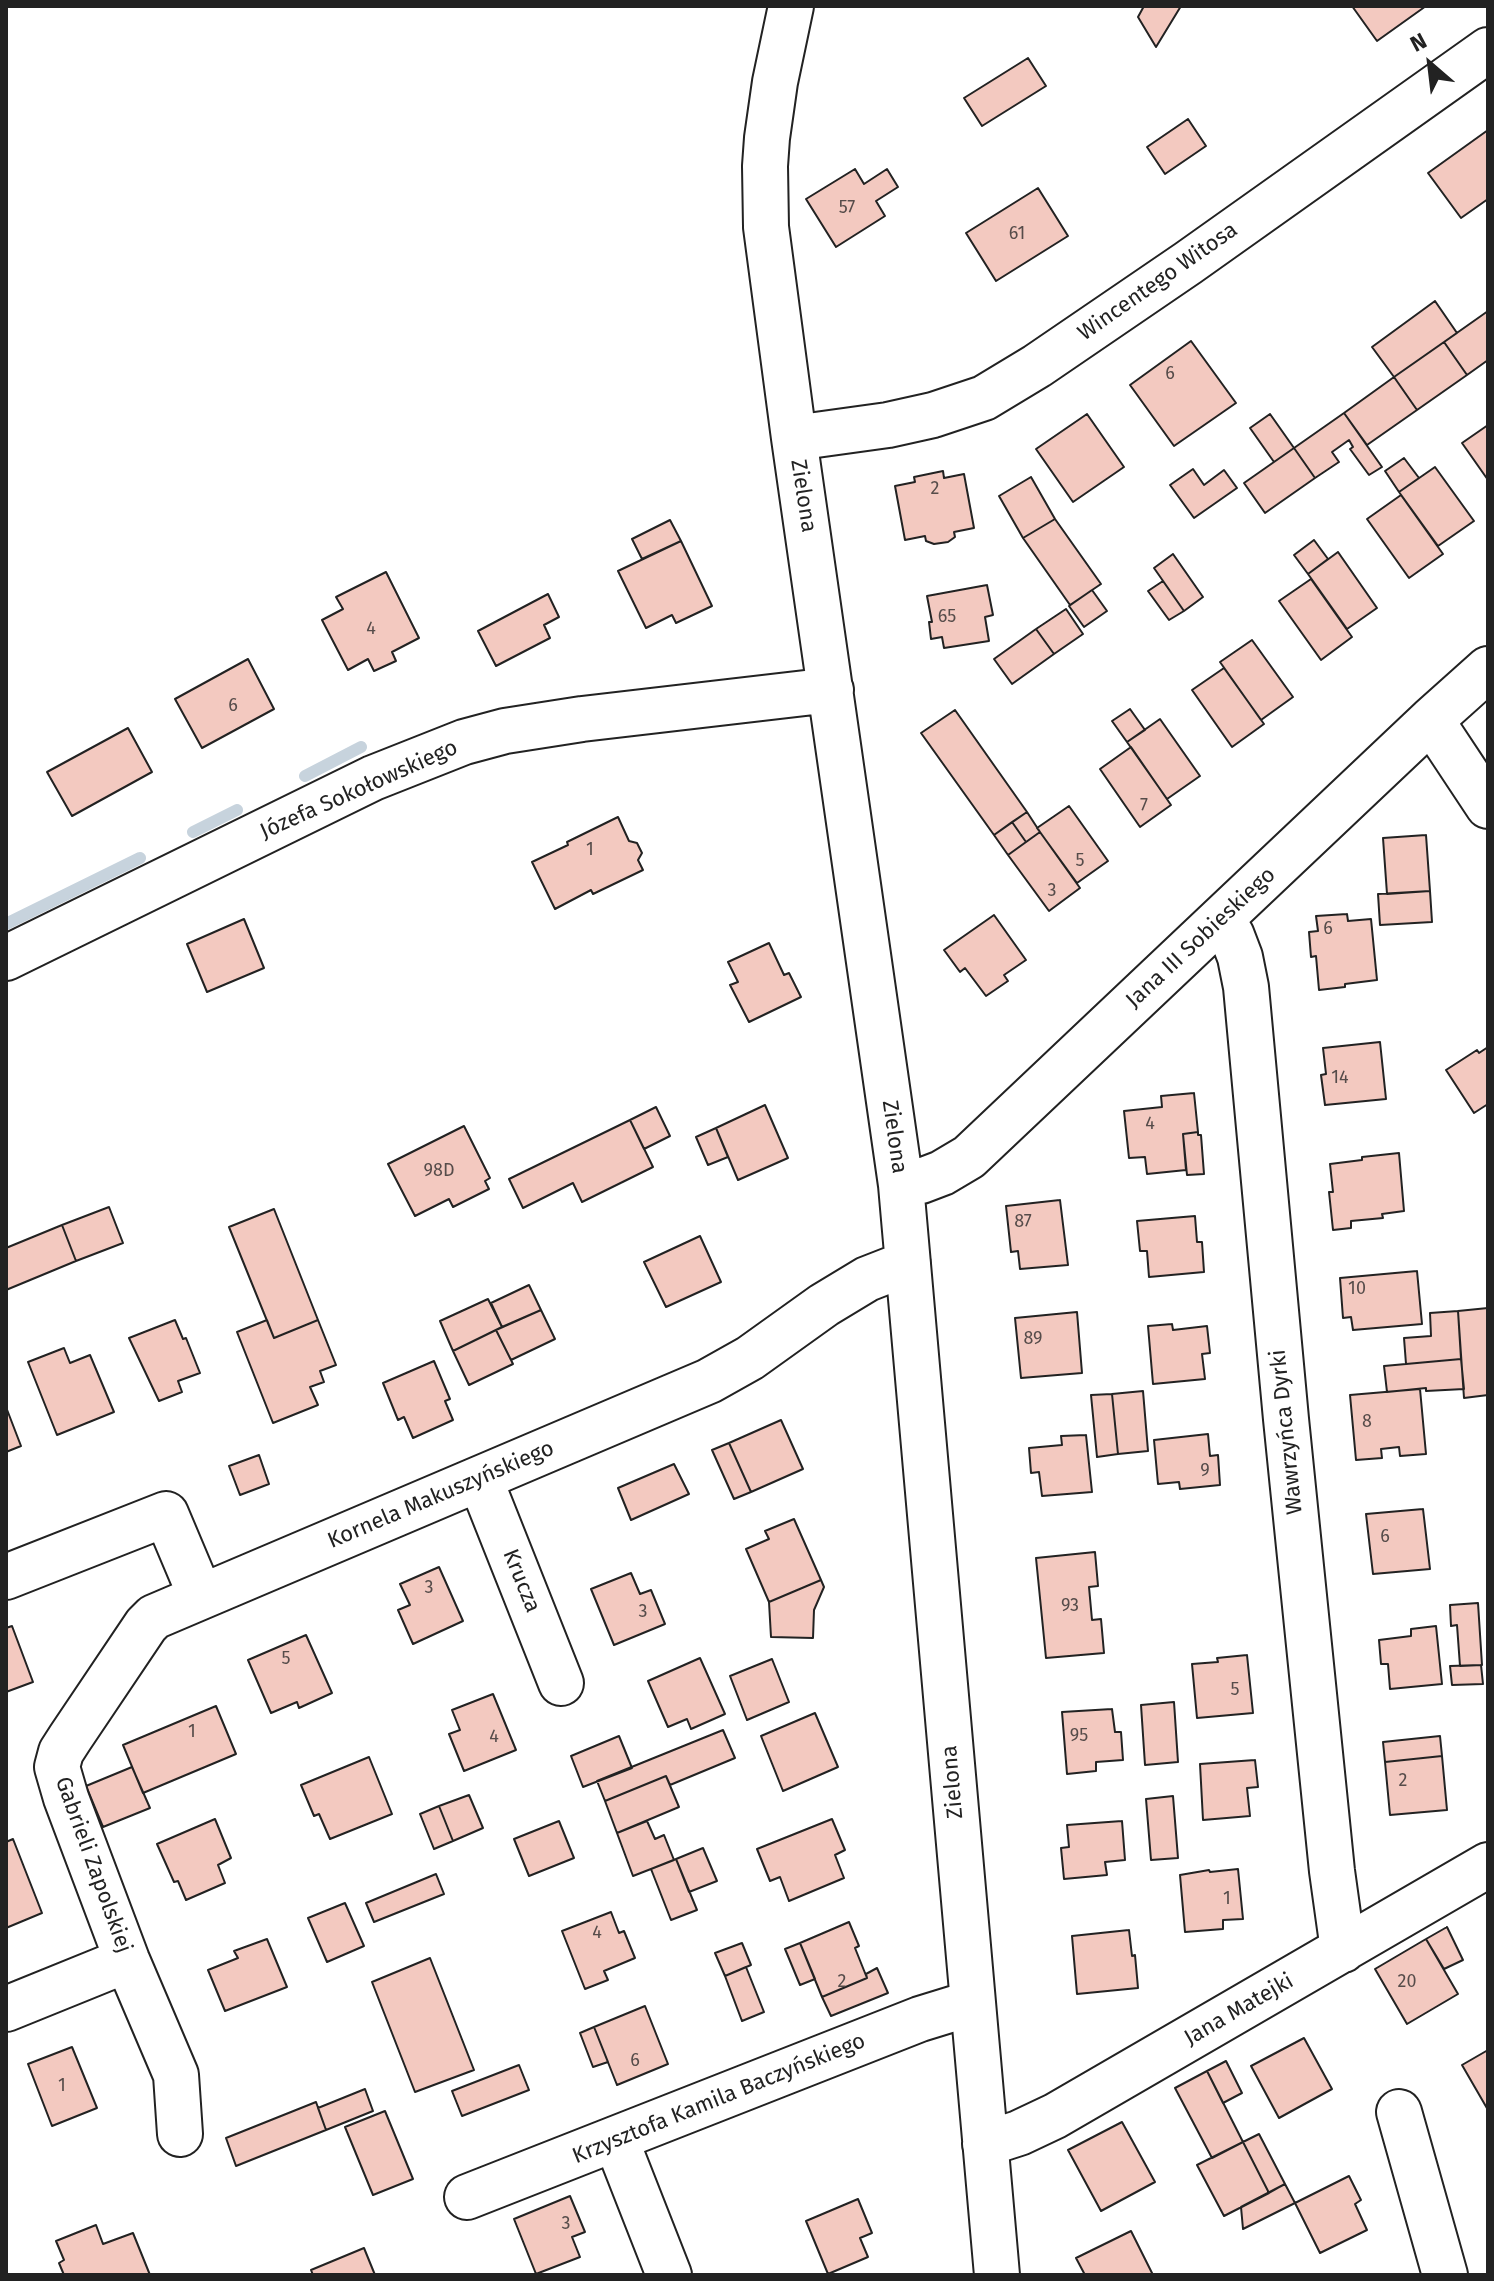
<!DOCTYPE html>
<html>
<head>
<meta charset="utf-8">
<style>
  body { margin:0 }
  #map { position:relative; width:1494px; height:2281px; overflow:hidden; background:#fff; font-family:"Fira Sans",sans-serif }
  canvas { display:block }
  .frame { position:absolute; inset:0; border:8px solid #222; pointer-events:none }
  .north { position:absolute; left:1390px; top:24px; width:80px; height:80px; -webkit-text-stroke:6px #fff; paint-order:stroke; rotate:332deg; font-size:22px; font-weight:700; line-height:32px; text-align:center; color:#222 }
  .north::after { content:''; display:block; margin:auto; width:28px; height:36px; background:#222; clip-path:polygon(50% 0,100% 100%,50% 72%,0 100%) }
</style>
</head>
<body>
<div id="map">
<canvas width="1494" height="2281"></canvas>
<div class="frame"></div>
<div class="north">N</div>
</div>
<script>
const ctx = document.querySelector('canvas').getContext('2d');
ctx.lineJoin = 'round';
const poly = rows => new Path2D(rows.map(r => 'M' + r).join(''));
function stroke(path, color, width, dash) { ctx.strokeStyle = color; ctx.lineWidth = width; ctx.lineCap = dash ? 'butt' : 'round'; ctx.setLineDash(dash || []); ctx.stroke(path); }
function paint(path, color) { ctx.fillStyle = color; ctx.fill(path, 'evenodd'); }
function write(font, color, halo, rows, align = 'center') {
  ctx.font = font + ' "Fira Sans",sans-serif'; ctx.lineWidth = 6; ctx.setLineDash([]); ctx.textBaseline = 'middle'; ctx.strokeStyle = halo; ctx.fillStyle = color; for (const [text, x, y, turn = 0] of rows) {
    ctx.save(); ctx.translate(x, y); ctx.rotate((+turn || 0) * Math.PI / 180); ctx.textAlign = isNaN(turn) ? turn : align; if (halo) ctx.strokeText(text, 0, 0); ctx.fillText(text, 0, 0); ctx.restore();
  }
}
const stream = poly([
  [305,776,361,747],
  [193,832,237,810],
  [6,924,140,858]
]);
const building = poly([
  [1144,6,1181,6,1156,47,1138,17,1144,6],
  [1352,6,1426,6,1377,41,1352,6],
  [1028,58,1046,86,982,126,964,98,1028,58],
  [1188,119,1206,146,1165,174,1147,147,1188,119],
  [1488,130,1488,199,1461,218,1428,173,1488,130],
  [855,169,864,184,887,169,898,187,876,201,885,216,836,247,806,199,855,169],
  [1038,188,1068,236,996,281,966,233,1038,188],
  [1435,301,1457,333,1394,377,1372,347,1435,301],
  [1488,311,1488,360,1467,375,1444,342,1488,311],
  [1191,341,1236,403,1174,446,1130,385,1191,341],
  [1444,342,1467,375,1417,410,1394,377,1444,342],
  [1394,377,1417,410,1367,445,1344,413,1394,377],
  [1344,413,1382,467,1369,475,1350,449,1353,447,1349,440,1332,452,1339,462,1315,478,1294,448,1344,413],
  [1087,414,1124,467,1073,502,1036,449,1087,414],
  [1270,414,1294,448,1274,462,1250,428,1270,414],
  [1488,425,1488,480,1462,443,1488,425],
  [1294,448,1315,478,1265,513,1244,483,1294,448],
  [1404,458,1419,478,1399,492,1385,471,1404,458],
  [1435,467,1474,521,1438,546,1399,492,1435,467],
  [1193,469,1204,485,1224,470,1237,488,1194,518,1170,485,1193,469],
  [943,471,944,478,964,474,974,528,954,532,955,537,948,542,934,544,926,541,925,536,905,540,895,486,915,482,914,477,943,471],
  [1031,477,1055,519,1023,538,999,496,1031,477],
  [1401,495,1443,554,1409,578,1367,519,1401,495],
  [1055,519,1101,584,1070,605,1023,538,1055,519],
  [670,520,681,541,642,559,632,539,670,520],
  [1314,540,1328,559,1308,574,1294,555,1314,540],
  [681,541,712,606,676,623,672,615,646,628,618,571,681,541],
  [1338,552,1377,608,1347,629,1308,574,1338,552],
  [1173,554,1203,597,1184,611,1154,568,1173,554],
  [386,572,419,638,392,652,396,661,374,671,368,659,348,670,322,620,343,609,336,597,386,572],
  [1311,579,1352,637,1321,660,1279,601,1311,579],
  [1163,581,1184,611,1169,620,1148,591,1163,581],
  [987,585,993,615,985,617,989,641,944,648,942,637,931,639,929,622,932,622,927,596,987,585],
  [1092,590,1107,611,1084,627,1069,606,1092,590],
  [548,594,559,617,544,625,550,638,496,666,478,631,548,594],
  [1066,609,1083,634,1054,654,1036,629,1066,609],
  [1036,629,1054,654,1012,684,994,659,1036,629],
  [1252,640,1293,697,1261,720,1220,662,1252,640],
  [248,659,274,709,202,748,175,699,248,659],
  [1224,668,1264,724,1232,747,1192,690,1224,668],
  [1130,709,1145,730,1127,742,1112,721,1130,709],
  [955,710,1027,812,994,835,921,733,955,710],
  [1160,719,1200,776,1167,799,1127,742,1160,719],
  [128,728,152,772,72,816,47,772,128,728],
  [1131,747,1171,805,1140,827,1100,769,1131,747],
  [1069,806,1108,861,1077,883,1037,828,1069,806],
  [1027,812,1040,832,1026,842,1012,822,1027,812],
  [618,817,629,841,637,843,642,853,638,860,643,870,593,894,591,890,555,909,532,862,568,845,567,842,618,817],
  [1012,822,1026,842,1008,855,994,835,1012,822],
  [1040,832,1080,888,1049,911,1008,855,1040,832],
  [1426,835,1430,891,1387,894,1383,838,1426,835],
  [1430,891,1432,922,1380,925,1378,894,1430,891],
  [1347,914,1348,921,1371,919,1377,980,1345,984,1345,987,1319,990,1316,956,1311,957,1309,932,1318,931,1316,916,1347,914],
  [994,915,1026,960,1004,975,1008,981,986,996,965,968,960,972,944,950,994,915],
  [244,919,264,968,207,992,187,944,244,919],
  [769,943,784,975,789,973,801,997,749,1022,730,985,738,982,728,962,769,943],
  [1380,1042,1386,1099,1325,1105,1321,1075,1326,1074,1323,1048,1380,1042],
  [1488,1047,1488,1104,1474,1113,1446,1070,1477,1050,1479,1053,1488,1047],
  [1194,1093,1198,1132,1183,1134,1186,1170,1147,1174,1145,1157,1129,1158,1124,1111,1162,1107,1161,1096,1194,1093],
  [765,1105,788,1158,738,1180,716,1128,765,1105],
  [656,1107,670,1136,644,1149,630,1120,656,1107],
  [630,1120,653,1167,582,1202,573,1183,523,1208,509,1179,630,1120],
  [464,1126,490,1178,485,1181,489,1189,453,1207,449,1199,415,1216,388,1164,464,1126],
  [716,1128,728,1157,708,1165,696,1137,716,1128],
  [1198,1132,1198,1135,1201,1135,1204,1174,1187,1175,1183,1134,1198,1132],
  [1399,1153,1404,1211,1382,1214,1383,1218,1351,1221,1351,1228,1333,1230,1329,1192,1333,1192,1330,1164,1362,1160,1362,1157,1399,1153],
  [1060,1200,1068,1265,1020,1269,1018,1251,1011,1252,1006,1206,1060,1200],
  [109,1207,123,1243,76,1261,62,1225,109,1207],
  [274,1209,318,1320,274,1338,229,1227,274,1209],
  [1195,1216,1197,1242,1202,1242,1204,1272,1149,1277,1147,1251,1140,1251,1137,1221,1195,1216],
  [62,1225,76,1261,6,1290,6,1248,62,1225],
  [700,1236,721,1282,666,1307,644,1262,700,1236],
  [1417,1271,1422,1324,1353,1330,1351,1317,1343,1318,1340,1278,1417,1271],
  [529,1285,541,1310,502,1327,491,1303,529,1285],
  [488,1299,502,1327,453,1351,440,1321,488,1299],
  [1488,1308,1488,1395,1464,1398,1458,1311,1488,1308],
  [541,1310,555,1339,511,1360,496,1330,541,1310],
  [1458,1311,1461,1359,1406,1364,1404,1338,1431,1336,1430,1313,1458,1311],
  [1077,1312,1082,1373,1021,1378,1015,1318,1077,1312],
  [175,1320,183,1339,186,1338,200,1373,178,1381,182,1392,159,1401,129,1338,175,1320],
  [267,1320,274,1338,318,1320,336,1365,320,1371,324,1382,310,1387,318,1405,273,1423,237,1332,267,1320],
  [1172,1324,1173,1330,1207,1326,1210,1353,1202,1354,1205,1379,1153,1384,1148,1326,1172,1324],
  [496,1330,513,1364,469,1385,453,1351,496,1330],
  [64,1348,70,1363,90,1355,114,1412,57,1435,28,1362,64,1348],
  [1461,1359,1464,1389,1426,1391,1426,1388,1387,1392,1384,1366,1461,1359],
  [434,1361,450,1399,445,1401,453,1420,413,1438,404,1417,398,1420,383,1383,434,1361],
  [1420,1389,1426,1454,1400,1456,1399,1447,1381,1449,1382,1458,1356,1460,1350,1395,1420,1389],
  [1143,1391,1148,1451,1118,1454,1112,1394,1143,1391],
  [1112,1394,1118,1454,1097,1457,1091,1395,1112,1394],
  [6,1407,21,1446,6,1452,6,1407],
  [781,1420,803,1469,751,1492,729,1443,781,1420],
  [1208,1434,1210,1456,1218,1455,1220,1485,1180,1489,1179,1482,1158,1484,1154,1440,1208,1434],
  [1086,1435,1092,1492,1042,1496,1039,1472,1031,1473,1029,1448,1062,1445,1061,1436,1086,1435],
  [729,1443,751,1492,734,1499,712,1450,729,1443],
  [259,1455,269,1484,240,1495,229,1466,259,1455],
  [674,1464,689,1494,631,1520,618,1488,674,1464],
  [1423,1509,1430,1569,1373,1574,1366,1514,1423,1509],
  [794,1519,821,1580,769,1602,746,1549,769,1539,765,1531,794,1519],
  [1095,1552,1098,1586,1089,1587,1092,1620,1101,1619,1104,1653,1046,1658,1036,1558,1095,1552],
  [439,1567,463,1621,413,1644,398,1610,410,1605,400,1584,439,1567],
  [631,1573,640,1594,651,1590,665,1624,614,1645,591,1589,631,1573],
  [821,1580,824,1587,814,1610,813,1638,771,1637,769,1602,821,1580],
  [1478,1603,1482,1665,1460,1666,1457,1625,1451,1626,1450,1605,1478,1603],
  [12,1626,33,1682,6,1692,6,1628,12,1626],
  [1436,1626,1442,1684,1390,1689,1388,1664,1381,1664,1379,1640,1411,1636,1411,1629,1436,1626],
  [306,1635,332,1693,299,1708,297,1702,271,1713,248,1660,306,1635],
  [1247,1655,1253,1713,1197,1718,1192,1664,1218,1662,1217,1658,1247,1655],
  [700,1658,725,1714,691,1729,687,1719,668,1727,648,1681,700,1658],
  [772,1659,789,1702,747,1720,730,1676,772,1659],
  [1481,1665,1483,1684,1452,1685,1450,1666,1481,1665],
  [493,1694,516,1750,464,1771,449,1734,460,1730,452,1710,493,1694],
  [1174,1702,1178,1762,1145,1765,1141,1705,1174,1702],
  [216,1706,236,1754,143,1793,123,1745,216,1706],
  [1112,1709,1115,1732,1121,1732,1123,1760,1096,1762,1096,1771,1067,1774,1062,1712,1112,1709],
  [815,1713,838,1767,783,1791,761,1736,815,1713],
  [723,1730,735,1758,670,1785,666,1776,605,1801,597,1781,723,1730],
  [619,1736,632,1768,583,1787,571,1756,619,1736],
  [1440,1736,1442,1756,1385,1762,1383,1742,1440,1736],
  [1442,1756,1447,1810,1390,1815,1385,1762,1442,1756],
  [369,1757,392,1814,330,1839,319,1814,314,1816,301,1785,369,1757],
  [1255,1760,1258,1787,1247,1788,1250,1816,1203,1820,1200,1764,1255,1760],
  [132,1767,150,1808,103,1827,86,1786,132,1767],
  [666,1776,679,1807,617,1833,605,1801,666,1776],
  [469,1795,483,1828,453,1841,439,1806,469,1795],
  [1173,1796,1178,1858,1151,1860,1146,1799,1173,1796],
  [439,1806,453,1841,434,1849,420,1814,439,1806],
  [215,1819,231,1858,218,1865,225,1883,186,1900,178,1881,174,1882,157,1844,215,1819],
  [832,1819,845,1850,835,1855,844,1878,789,1901,780,1877,770,1881,757,1849,832,1819],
  [559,1821,574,1858,529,1876,514,1839,559,1821],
  [647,1821,655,1839,664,1835,674,1860,633,1876,617,1833,647,1821],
  [1122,1821,1125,1860,1105,1862,1107,1875,1064,1879,1061,1848,1069,1847,1067,1825,1122,1821],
  [13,1839,42,1913,6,1928,6,1842,13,1839],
  [703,1848,717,1881,689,1892,676,1859,703,1848],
  [676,1859,697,1910,671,1920,651,1869,676,1859],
  [1238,1869,1243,1919,1223,1920,1223,1929,1185,1932,1180,1875,1209,1870,1210,1872,1238,1869],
  [436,1874,444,1894,374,1922,366,1903,436,1874],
  [345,1903,364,1946,327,1962,308,1918,345,1903],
  [611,1912,619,1933,624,1931,635,1958,604,1971,608,1980,585,1989,562,1931,611,1912],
  [849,1922,859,1946,855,1948,867,1978,822,1997,800,1943,849,1922],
  [1447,1927,1463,1960,1444,1969,1426,1939,1447,1927],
  [1129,1930,1132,1956,1135,1955,1138,1988,1077,1994,1072,1936,1129,1930],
  [267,1939,287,1987,225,2011,208,1970,238,1958,234,1951,267,1939],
  [1426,1939,1458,1994,1407,2024,1375,1969,1426,1939],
  [742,1943,751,1965,725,1976,715,1953,742,1943],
  [800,1943,815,1979,800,1985,785,1949,800,1943],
  [430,1958,474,2070,415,2092,372,1982,430,1958],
  [746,1967,764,2012,742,2021,725,1976,746,1967],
  [877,1968,888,1993,831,2016,822,1997,867,1978,866,1974,877,1968],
  [645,2006,668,2064,617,2085,594,2027,645,2006],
  [594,2027,608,2062,593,2067,580,2033,594,2027],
  [1304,2038,1332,2089,1279,2118,1251,2066,1304,2038],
  [72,2047,97,2108,52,2126,28,2064,72,2047],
  [1488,2050,1488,2110,1462,2065,1488,2050],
  [1226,2061,1242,2093,1223,2103,1207,2071,1226,2061],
  [519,2065,529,2090,462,2116,452,2091,519,2065],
  [1207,2071,1243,2142,1212,2158,1175,2088,1207,2071],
  [365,2089,373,2111,326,2130,318,2108,365,2089],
  [316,2102,326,2130,236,2166,226,2138,316,2102],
  [385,2111,413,2179,373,2195,345,2127,385,2111],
  [1122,2122,1155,2182,1101,2211,1068,2150,1122,2122],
  [1259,2134,1285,2184,1269,2193,1243,2142,1259,2134],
  [1243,2142,1269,2193,1224,2216,1197,2165,1243,2142],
  [1349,2176,1361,2200,1355,2204,1367,2230,1320,2253,1295,2203,1349,2176],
  [1285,2184,1295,2203,1243,2229,1241,2207,1285,2184],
  [570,2196,585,2232,572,2237,580,2257,536,2274,514,2219,570,2196],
  [858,2199,872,2233,860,2238,868,2257,828,2274,806,2221,858,2199],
  [96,2225,103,2244,133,2233,150,2275,64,2275,59,2263,64,2260,56,2241,96,2225],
  [1131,2231,1153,2275,1085,2275,1076,2258,1131,2231],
  [364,2248,375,2275,313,2275,311,2270,364,2248]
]);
const minor = poly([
  [791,6,775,82,767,138,765,166,766,227,794,438,901,1185,997,2275],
  [794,438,888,425,933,415,984,398,1037,366,1188,263,1488,50],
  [1431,720,1488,806],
  [1222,918,1232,936,1240,957,1246,987,1286,1419,1332,1871,1343,1950],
  [6,958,373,778,464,742,505,731,582,719,831,690],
  [901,1185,921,1181,942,1173,969,1157,1431,720,1488,669],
  [480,1479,561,1683],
  [6,1577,166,1514,201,1597,709,1381,750,1358,824,1305,867,1279,908,1263],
  [6,2009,127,1960],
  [1399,2112,1445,2275],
  [180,2134,176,2075,127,1960,66,1798,57,1767,61,1752,70,1738,146,1625,154,1617,201,1597],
  [616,2140,669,2275],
  [985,2144,1019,2133,1055,2116,1488,1865],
  [467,2197,920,2019,972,2003]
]);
const numberNames = [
  ["57",847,208],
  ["61",1017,234],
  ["6",1170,374],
  ["2",935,489],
  ["65",947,617],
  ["4",371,629],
  ["6",233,706],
  ["7",1144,806],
  ["1",590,850],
  ["5",1080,861],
  ["3",1052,891],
  ["6",1328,929],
  ["14",1340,1078],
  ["4",1150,1124],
  ["98D",439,1171],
  ["87",1023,1222],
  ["10",1357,1289],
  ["89",1033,1339],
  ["8",1367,1422],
  ["9",1205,1471],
  ["6",1385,1537],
  ["3",429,1588],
  ["93",1070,1606],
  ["3",643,1612],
  ["5",286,1659],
  ["5",1235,1690],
  ["1",192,1732],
  ["95",1079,1736],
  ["4",494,1737],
  ["2",1403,1781],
  ["1",1227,1899],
  ["4",597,1933],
  ["2",842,1982],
  ["20",1407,1982],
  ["6",635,2061],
  ["1",62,2086],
  ["3",566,2224]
];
const streetNames = [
  ["Wincentego Witosa",1158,282,-35],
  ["Zielona",803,496,81],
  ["Józefa Sokołowskiego",359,790,-24],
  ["Jana III Sobieskiego",1201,938,-43],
  ["Zielona",894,1137,82],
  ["Wawrzyńca Dyrki",1287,1432,-96],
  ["Kornela Makuszyńskiego",441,1495,-23],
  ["Krucza",521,1581,68],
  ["Zielona",953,1782,-95],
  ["Gabrieli Zapolskiej",93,1865,70],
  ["Jana Matejki",1239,2010,-30],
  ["Krzysztofa Kamila Baczyńskiego",719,2099,-22]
];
stroke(stream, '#c7d3dd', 12);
paint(building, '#f3c9c0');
stroke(building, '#222', 2);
stroke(minor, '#222', 48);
stroke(minor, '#fff', 44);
write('18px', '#564c4a', null, numberNames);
write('22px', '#222', '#fff', streetNames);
</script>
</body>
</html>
